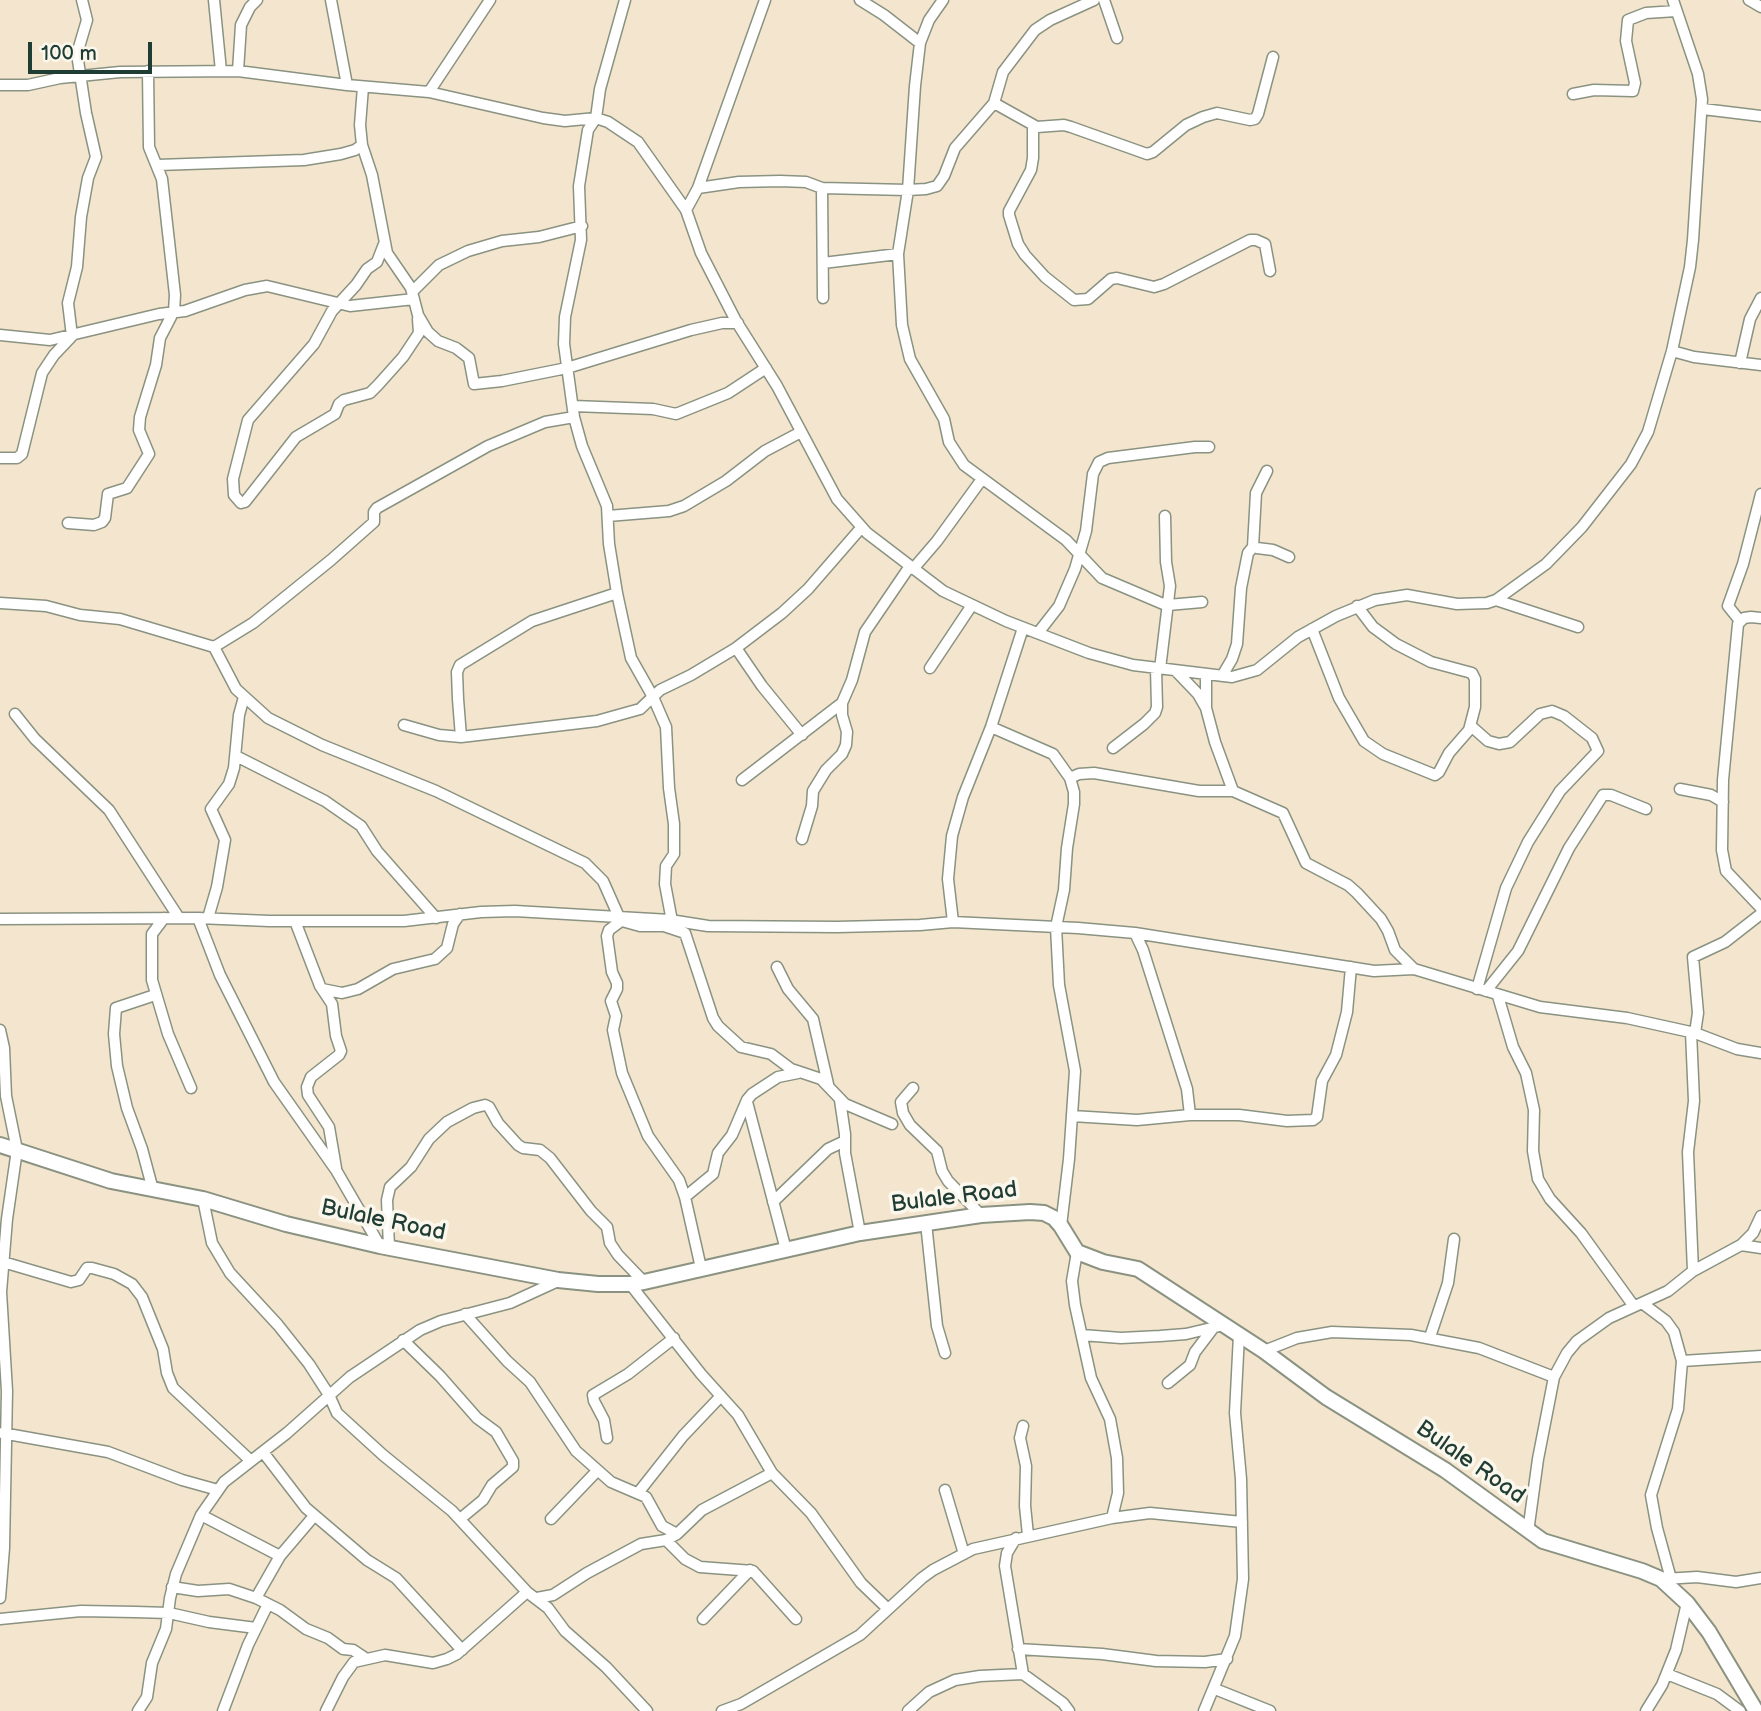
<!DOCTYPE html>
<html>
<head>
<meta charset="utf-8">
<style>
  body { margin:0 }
  #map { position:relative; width:1761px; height:1711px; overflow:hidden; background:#f4e6ce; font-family:"Balsamiq Sans",sans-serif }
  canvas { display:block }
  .scale { position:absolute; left:28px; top:42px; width:124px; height:32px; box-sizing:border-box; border:4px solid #1f3d34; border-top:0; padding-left:9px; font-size:21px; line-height:24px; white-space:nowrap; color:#1f3d34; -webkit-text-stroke:5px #fbf7ec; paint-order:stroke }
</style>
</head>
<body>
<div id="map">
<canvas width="1761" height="1711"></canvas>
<div class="scale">100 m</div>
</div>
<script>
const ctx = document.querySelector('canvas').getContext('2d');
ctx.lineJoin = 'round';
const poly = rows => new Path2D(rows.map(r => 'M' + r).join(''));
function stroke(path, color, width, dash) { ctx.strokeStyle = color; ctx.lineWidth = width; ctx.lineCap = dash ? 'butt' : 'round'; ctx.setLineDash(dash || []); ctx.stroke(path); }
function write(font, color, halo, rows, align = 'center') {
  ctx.font = font + ' "Balsamiq Sans",sans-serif'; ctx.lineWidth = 7; ctx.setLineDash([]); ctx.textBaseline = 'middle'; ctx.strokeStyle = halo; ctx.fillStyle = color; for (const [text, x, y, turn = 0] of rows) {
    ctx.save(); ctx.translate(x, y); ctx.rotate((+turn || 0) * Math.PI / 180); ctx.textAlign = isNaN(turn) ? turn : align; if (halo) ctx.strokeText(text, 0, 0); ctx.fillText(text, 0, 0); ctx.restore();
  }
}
const street = poly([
  [214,0,221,71],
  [331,0,347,85],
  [625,0,600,89,596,118,588,130,579,186,581,240,565,317,564,344,574,417,582,446,607,506,609,544,617,593,631,658,653,697,666,727,669,788,674,824,674,854,666,866,665,884,671,916],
  [860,0,884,15,920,43],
  [943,0,929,20,920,43,915,86,908,190,898,254,902,325,910,359,944,419,949,442,964,465,1066,540,1102,578,1168,606],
  [1104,0,1117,38],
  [1749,0,1761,7],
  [238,71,241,25,250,7,257,0],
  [0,85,28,85,60,78,120,72,238,71,347,85,429,92,543,118,565,121,596,118,608,122,638,142,686,210,701,253,736,321,777,386,837,499,867,533,943,591,1006,621,1089,653,1133,665,1232,677,1257,670,1298,637,1336,616,1375,600,1407,595,1457,604,1487,603,1496,600,1546,564,1582,527,1631,464,1648,432,1672,351,1690,267,1693,240,1702,99,1698,74,1673,0],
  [363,87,360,125,362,145,372,175,387,253,411,288,418,315,428,332,438,341,456,348,469,358,474,384,502,381,567,368,691,330,722,323,738,323],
  [429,92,490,0],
  [1573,94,1594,90,1633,91,1635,83,1626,41,1628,20,1646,13,1676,11],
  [994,103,1037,127,1064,125,1071,127,1147,154,1153,152,1186,125,1203,117,1217,113,1250,120,1255,119,1258,114,1273,57],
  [1703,109,1761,116],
  [1033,126,1033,158,1031,170,1009,211,1009,215,1018,244,1025,255,1045,277,1074,300,1088,299,1111,279,1117,278,1154,287,1164,284,1250,240,1256,240,1265,244,1270,271],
  [158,165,304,160,341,154,355,150,362,145],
  [698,188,739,182,780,181,806,182,822,188,908,190,926,189,937,186,944,176,955,148,994,103,1003,72,1035,30,1050,20,1094,0],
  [822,188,823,298],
  [686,210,698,188,765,0],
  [384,244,377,262,367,269,356,285,332,311,314,344,248,420,233,479,234,495,241,503,245,502,296,437,335,414,339,404,344,400,370,393,378,385,403,357,419,333,418,319],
  [823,263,898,254],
  [412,292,439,265,468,251,502,241,539,237,582,226],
  [0,335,50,340,159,314,185,311,245,290,267,286,350,306,414,299],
  [1672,351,1694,357,1761,365],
  [1740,363,1750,319,1761,298],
  [573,406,653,409,676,414,728,393,766,368],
  [0,458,17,458,22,454,42,373,54,355,72,336,68,303,77,267,81,217,88,178,96,157,86,113,77,54,87,20,82,0],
  [608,516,669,511,684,506,726,481,765,451,801,432],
  [68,523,94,525,102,522,105,518,108,494,127,488,149,454,139,430,140,417,156,365,160,338,174,311,175,295,162,179,149,147,148,71],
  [1253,547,1256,493,1267,471],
  [913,569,937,541,982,479],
  [1496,600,1578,627],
  [0,603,46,606,80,615,120,619,214,647,253,623,331,560,374,522,374,512,377,508,488,446,545,422,574,417],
  [1168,605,1202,602],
  [1761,618,1751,617,1744,618,1738,624,1723,780,1722,850,1726,871,1761,908],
  [1740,621,1728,606,1743,564,1761,494],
  [1312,629,1339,698,1364,741,1383,754,1435,775,1439,772,1449,753,1469,730,1475,707,1475,679,1472,673,1431,662,1396,644,1373,627,1357,606],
  [1038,633,1059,606,1075,569,1086,531,1093,474,1099,462,1108,458,1195,447,1209,447],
  [214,647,236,689,268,718,322,745,436,791,585,863,603,881,619,917],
  [736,648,762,686,802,735],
  [930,668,972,605],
  [1160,669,1170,586,1166,562,1165,516],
  [1176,671,1198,694,1206,708,1215,742,1233,791,1283,813,1306,863,1348,885,1357,893,1381,919,1388,931,1395,950,1414,969],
  [1222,676,1232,659,1237,644,1241,588,1248,553,1253,547,1257,548,1273,550,1289,557],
  [1206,707,1206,675],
  [15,714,35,739,109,810,179,918],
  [404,725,439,735,461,737,597,721,640,709,660,690,691,675,736,648,782,613,808,589,861,528],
  [1471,726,1488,741,1499,744,1510,742,1540,714,1552,711,1564,716,1592,738,1598,751,1560,791,1528,842,1506,888,1477,989],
  [991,727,1053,754,1070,778,1074,792,1074,804,1067,848,1064,890,1056,927,1059,985,1075,1071,1069,1159,1061,1226],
  [461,737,458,699,457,672,460,665,532,621,617,593],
  [1113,748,1144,724,1155,713,1157,707,1156,668],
  [236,756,325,801,361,826,377,851,436,918],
  [1070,778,1079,774,1094,773,1199,791,1233,791],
  [742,780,842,703],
  [1680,789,1711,795,1723,802],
  [802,839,812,806,813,791,826,770,842,754,846,745,847,732,842,715,842,703,852,680,865,632,910,566],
  [164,918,152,934,152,980,168,1034,191,1088],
  [198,918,220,975,274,1082,336,1170,380,1246],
  [208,918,217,887,225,840,211,809,229,784,234,768,239,715,244,697],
  [0,919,198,918,269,921,404,921,481,912,515,911,670,920,708,926,837,927,920,925,953,922,1078,928,1135,933,1374,971,1414,969,1540,1007,1627,1018,1695,1033,1737,1049,1761,1053],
  [295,921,320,986,332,1004,336,1036,341,1051,339,1055,311,1077,307,1087,308,1095,329,1127,336,1168],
  [621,921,609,930,607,936,612,972,617,983,617,989,611,1001,616,1016,613,1030,622,1073,648,1136,679,1180,685,1197,701,1268],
  [622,921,640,926,664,926,685,933,713,1018,718,1026,741,1047,771,1054,791,1069,821,1079,845,1104,892,1124],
  [953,922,948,879,952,836,963,797,991,727,1023,628],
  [1135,933,1143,950,1187,1089,1190,1115],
  [777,967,788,989,813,1019,828,1084],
  [322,989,342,993,358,989,393,969,435,959,447,948,453,924,460,914],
  [1486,991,1518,951,1569,848,1603,795,1611,795,1646,809],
  [1498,996,1513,1047,1526,1073,1534,1110,1533,1151,1538,1179,1550,1199,1581,1233,1633,1305],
  [0,1030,4,1048,6,1096,17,1150,7,1219,1,1292,7,1391,4,1548,0,1598],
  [1691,1032,1694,1101,1688,1152,1693,1271],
  [1695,1033,1698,1013,1693,957,1725,942,1761,914],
  [913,1088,901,1102,903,1113,910,1125,937,1151,942,1171,948,1181,981,1215],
  [840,1100,845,1134,845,1153,860,1233],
  [747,1102,786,1250],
  [1072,1116,1137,1120,1190,1115,1239,1115,1287,1121,1313,1120,1317,1117,1322,1081,1336,1055,1347,1012,1351,967],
  [153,1190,142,1149,127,1108,117,1066,114,1034,116,1008,155,995],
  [685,1197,713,1174,718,1153,732,1135,747,1100,752,1094,778,1077,798,1073],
  [203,1199,212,1243,230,1273,278,1325,309,1364,329,1395,337,1413,383,1455,452,1511,527,1592,548,1608,565,1631,606,1667,647,1711],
  [773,1202,828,1149,845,1141],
  [926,1223,937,1326,945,1353],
  [1741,1245,1761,1248],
  [389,1247,387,1200,390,1187,411,1167,429,1139,447,1122,473,1108,485,1105,489,1107,498,1123,518,1145,523,1148,540,1150,550,1158,591,1211,607,1227,610,1243,618,1255,644,1282],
  [1077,1252,1072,1281,1075,1305,1091,1378,1110,1419,1117,1458,1118,1493,1112,1518],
  [3,1262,71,1282,79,1280,87,1268,92,1268,114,1274,132,1284,142,1297,163,1349,167,1373,173,1388,251,1461],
  [630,1284,701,1374,738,1415,772,1473,811,1513,861,1583,888,1609],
  [1642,1303,1666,1321,1674,1332,1682,1361,1678,1409,1651,1495,1657,1528,1671,1579],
  [465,1314,507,1361,530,1382,576,1451,611,1482,646,1497,662,1526,677,1534],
  [1082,1335,1121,1338,1160,1336,1186,1334,1224,1325],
  [1430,1337,1448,1283,1454,1239],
  [403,1340,440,1376,477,1418,496,1432,513,1461,513,1467,492,1485,483,1500,460,1519],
  [1264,1351,1297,1338,1332,1332,1411,1335,1479,1348,1554,1377],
  [1682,1361,1761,1356],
  [1168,1383,1190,1365,1195,1352,1214,1327],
  [1023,1426,1020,1438,1026,1466,1025,1506,1028,1535],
  [2,1433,108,1452,182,1480,218,1490],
  [607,1438,604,1420,594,1401,593,1395,628,1374,674,1338],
  [263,1452,306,1508,367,1560,396,1578,462,1650],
  [945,1490,964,1554],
  [638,1493,683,1436,721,1396],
  [201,1515,280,1556],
  [551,1519,597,1471],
  [1528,1532,1538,1459,1554,1377,1567,1353,1577,1341,1609,1318,1668,1291,1693,1271,1741,1245,1753,1233,1761,1216],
  [1016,1538,1007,1553,1005,1566,1023,1674],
  [666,1540,685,1559,700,1567,753,1571,796,1619],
  [1664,1579,1697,1577,1736,1582,1761,1578],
  [172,1587,198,1591,229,1589,256,1598,280,1610,306,1629,328,1638,343,1649,353,1650,365,1658],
  [256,1598,280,1556,314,1516],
  [537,1598,553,1595,587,1573,641,1544,666,1540,677,1534,702,1510,772,1473],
  [0,1619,81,1611,135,1612,169,1613,209,1622,256,1628],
  [703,1619,750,1570],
  [1018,1649,1102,1654,1156,1661,1205,1662,1227,1659],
  [1667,1674,1717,1694,1740,1711],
  [1215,1689,1270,1711],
  [138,1711,147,1697,152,1663,166,1629,170,1598,176,1574,201,1515,224,1482,287,1433,350,1377,420,1330,441,1321,510,1303,558,1281],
  [223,1711,248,1645,268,1604],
  [326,1711,343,1677,354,1662,385,1655,433,1663,447,1659,457,1654,527,1592],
  [722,1711,741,1704,860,1635,922,1578,933,1570,973,1549,1112,1518,1150,1513,1242,1522],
  [908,1711,929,1692,955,1680,980,1676,1023,1674,1063,1703,1069,1711],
  [1204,1711,1235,1636,1243,1579,1241,1479,1235,1413,1239,1335],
  [1646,1711,1662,1685,1676,1650,1687,1603]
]);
const secondary = poly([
  [0,1145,111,1181,203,1199,286,1224,380,1246,558,1280,598,1284,630,1284,644,1282,860,1233,981,1215,1030,1212,1044,1213,1054,1218,1061,1226,1077,1252,1103,1262,1138,1269,1264,1351,1326,1397,1445,1470,1543,1541,1642,1571,1661,1579,1687,1603,1709,1632,1756,1711]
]);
const streetNames = [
  ["Bulale Road",954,1198,-7],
  ["Bulale Road",383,1221,12],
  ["Bulale Road",1470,1463,35]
];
stroke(street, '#8a9281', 13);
stroke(secondary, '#8a9281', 18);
stroke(street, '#fff', 10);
stroke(secondary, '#fff', 14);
write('23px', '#1f3d34', '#fbf7ec', streetNames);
</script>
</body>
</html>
